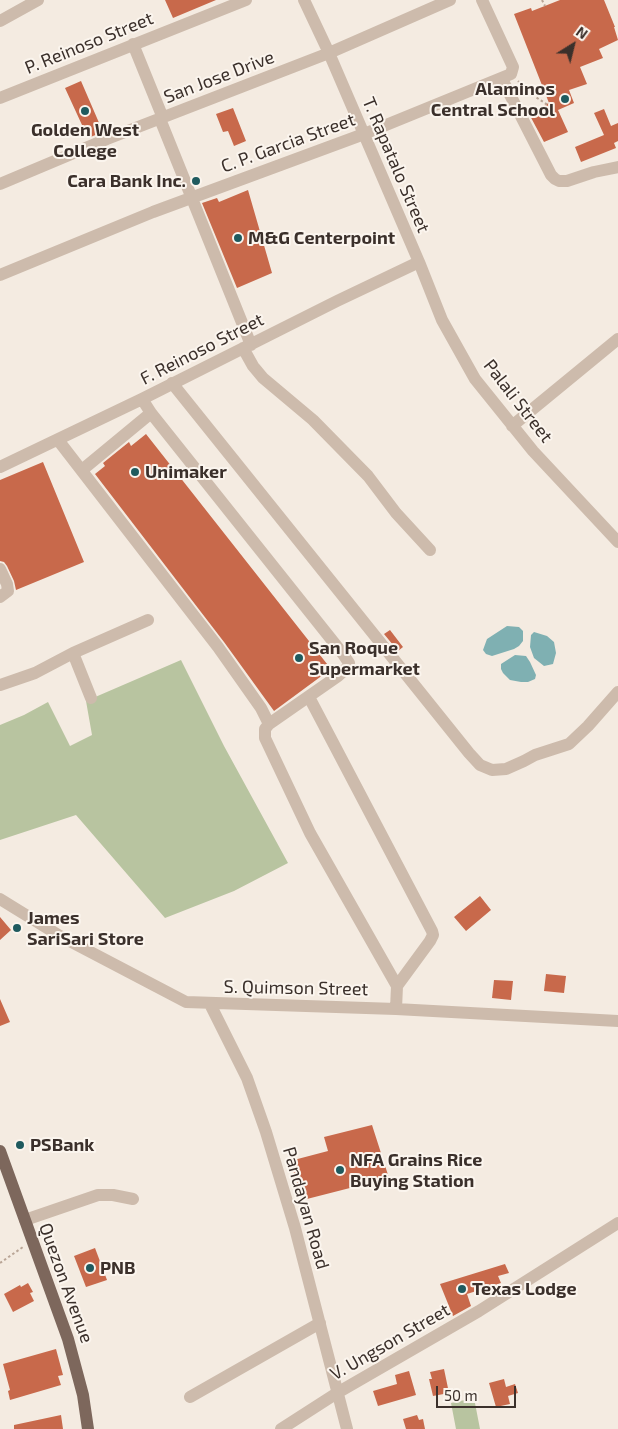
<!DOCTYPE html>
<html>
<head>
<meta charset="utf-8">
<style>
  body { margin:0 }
  #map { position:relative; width:618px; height:1429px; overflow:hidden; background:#f4ebe1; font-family:"Exo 2",sans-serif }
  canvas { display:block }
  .north { position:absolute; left:548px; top:20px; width:50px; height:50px; -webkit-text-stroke:4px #fbf5ee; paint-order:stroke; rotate:36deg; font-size:14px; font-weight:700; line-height:20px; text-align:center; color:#3b302b }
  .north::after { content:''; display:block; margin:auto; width:18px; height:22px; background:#3b302b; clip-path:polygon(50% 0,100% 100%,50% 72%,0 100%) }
  .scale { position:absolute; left:436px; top:1386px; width:80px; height:22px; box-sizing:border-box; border:2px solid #3b302b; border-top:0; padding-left:6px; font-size:15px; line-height:18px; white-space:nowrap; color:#3b302b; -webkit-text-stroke:4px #fbf5ee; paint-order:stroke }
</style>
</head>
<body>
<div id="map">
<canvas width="618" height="1429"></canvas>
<div class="north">N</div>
<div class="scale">50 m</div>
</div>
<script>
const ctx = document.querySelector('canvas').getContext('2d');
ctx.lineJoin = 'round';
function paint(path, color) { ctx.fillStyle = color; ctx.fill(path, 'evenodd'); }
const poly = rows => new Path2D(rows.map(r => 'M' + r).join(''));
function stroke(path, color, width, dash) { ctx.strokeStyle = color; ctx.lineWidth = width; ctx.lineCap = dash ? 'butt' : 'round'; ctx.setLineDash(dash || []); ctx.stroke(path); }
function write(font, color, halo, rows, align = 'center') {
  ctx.font = font + ' "Exo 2",sans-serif'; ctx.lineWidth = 4; ctx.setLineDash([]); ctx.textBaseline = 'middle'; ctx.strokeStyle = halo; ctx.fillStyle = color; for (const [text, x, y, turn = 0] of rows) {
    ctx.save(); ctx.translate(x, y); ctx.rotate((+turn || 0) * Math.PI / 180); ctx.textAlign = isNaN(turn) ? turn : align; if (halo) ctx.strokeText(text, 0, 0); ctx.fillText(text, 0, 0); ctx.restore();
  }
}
const green = poly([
  [181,660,224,746,288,863,234,891,165,918,76,815,0,840,0,725,24,715,48,702,70,746,92,735,86,701],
  [474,1398,480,1429,456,1429,451,1403]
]);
const water = poly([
  [507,626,519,627,523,631,523,641,519,646,514,649,492,656,486,654,483,650,487,639],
  [534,632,547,636,554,642,556,653,553,664,544,666,534,658,530,647,531,635],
  [515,655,526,656,530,662,536,675,535,679,528,682,521,682,510,680,503,673,501,669,501,664]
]);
const building = poly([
  [165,0,216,0,173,18],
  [560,0,604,0,615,27,614,27,618,40,599,49,603,58,580,67,587,84,569,90,574,103,558,110,568,132,544,142,528,112,549,103,514,14,531,8,532,11],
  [81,81,103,132,88,138,65,88],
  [233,108,246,141,234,146,228,131,223,132,216,114],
  [604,109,611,126,618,123,618,141,614,143,616,148,581,162,575,147,604,135,594,113],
  [248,190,272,273,237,288,202,203,217,198,219,202],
  [146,434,331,669,274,711,224,642,95,474,105,466,103,463,129,442,131,446],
  [43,462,84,562,16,590,14,581,7,566,4,562,0,561,0,480],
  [390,630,403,647,398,651,384,634],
  [480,896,491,910,466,931,454,917],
  [0,917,11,930,0,940],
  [546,974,566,976,564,993,544,991],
  [494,980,513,981,511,1000,492,998],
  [0,999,10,1022,0,1026],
  [372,1125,389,1178,303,1200,290,1161,328,1151,324,1137],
  [95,1248,107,1280,86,1287,74,1256],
  [505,1264,509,1273,498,1276,501,1283,467,1294,471,1306,453,1316,440,1284],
  [28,1283,33,1292,30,1293,34,1301,13,1312,4,1294,20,1285,21,1287],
  [56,1349,63,1375,58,1376,61,1385,10,1400,8,1391,10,1390,3,1364],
  [444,1369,449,1393,433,1396,429,1379,432,1379,430,1372],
  [409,1371,416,1395,378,1406,373,1391,397,1384,395,1375],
  [504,1379,506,1387,515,1384,518,1393,508,1396,510,1404,496,1407,489,1383],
  [61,1415,63,1429,14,1429,14,1425],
  [417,1415,419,1420,423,1419,425,1429,406,1429,403,1419]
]);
const path = poly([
  [542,0,545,6],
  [518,81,531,94,551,107],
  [0,1263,23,1247]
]);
const minor = poly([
  [304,0,329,53,419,262,442,320,475,379,533,451,618,542],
  [0,21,38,0],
  [133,44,163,118],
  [502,79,551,175,555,179,559,181,567,181,594,172,618,167],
  [0,98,246,0],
  [160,119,251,345],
  [0,184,107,139,329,53,450,0],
  [0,275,153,212,364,134,511,74,513,67,482,0],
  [243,348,253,366,263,378,313,420,368,476,396,513,430,550],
  [172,383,469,753,480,765,492,770,506,769,524,761,535,755,569,744,588,726,618,692],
  [142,399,151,413,343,654,349,663,348,667,338,676,269,724,265,729,265,738,310,833,397,986,396,1009],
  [512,426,618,339],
  [58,440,218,647,261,708,269,724],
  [0,467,142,399,337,301,419,262],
  [82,470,151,413],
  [0,569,7,584,8,591,0,597],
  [73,653,91,698],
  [0,685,35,673,73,653,148,620],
  [309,697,432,931,433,935,430,941,397,986],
  [0,899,60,936,186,1002,396,1009,618,1021],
  [210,1004,247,1078,266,1132,295,1228,347,1429],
  [25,1220,98,1195,113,1195,133,1199],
  [190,1397,320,1323],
  [281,1429,337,1393,479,1311,618,1223]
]);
const major = poly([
  [0,1151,68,1339,83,1395,88,1429]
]);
const markers = [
  [565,99,5,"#1f5a5e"],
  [85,111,5,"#1f5a5e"],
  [196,181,5,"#1f5a5e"],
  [238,238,5,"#1f5a5e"],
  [135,472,5,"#1f5a5e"],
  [299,658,5,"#1f5a5e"],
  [17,928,5,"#1f5a5e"],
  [20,1145,5,"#1f5a5e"],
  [340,1170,5,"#1f5a5e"],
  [90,1268,5,"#1f5a5e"],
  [462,1289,5,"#1f5a5e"]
];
const streetNames = [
  ["P. Reinoso Street",89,43,-22],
  ["San Jose Drive",219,77,-21],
  ["C. P. Garcia Street",288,143,-20],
  ["T. Rapatalo Street",396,165,67],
  ["F. Reinoso Street",202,349,-27],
  ["Palali Street",518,401,52],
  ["S. Quimson Street",296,988,1],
  ["Pandayan Road",306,1208,74],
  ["Quezon Avenue",66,1283,70],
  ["V. Ungson Street",390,1342,-30]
];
const poiNames = [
  ["Alaminos",555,89,"right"],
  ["Central School",555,110,"right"],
  ["Golden West",85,130,"center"],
  ["College",85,151,"center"],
  ["Cara Bank Inc.",186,181,"right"],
  ["M&G Centerpoint",248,238],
  ["Unimaker",145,472],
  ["San Roque",309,648],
  ["Supermarket",309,669],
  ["James",27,918],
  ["SariSari Store",27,939],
  ["PSBank",30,1145],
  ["NFA Grains Rice",350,1160],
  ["Buying Station",350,1181],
  ["PNB",100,1268],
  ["Texas Lodge",472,1289]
];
paint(green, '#b8c4a0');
paint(water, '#7fb0b2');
paint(building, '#c8694b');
stroke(path, '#b9a596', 2, [2.5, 2.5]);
stroke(minor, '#cdbbac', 12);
stroke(major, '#7d675c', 12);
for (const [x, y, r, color] of markers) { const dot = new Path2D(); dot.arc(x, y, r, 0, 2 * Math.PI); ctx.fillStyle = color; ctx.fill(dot); stroke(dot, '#fbf5ee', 2); }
write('18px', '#3b302b', '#fbf5ee', streetNames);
write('bold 18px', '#3b302b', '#fbf5ee', poiNames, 'left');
</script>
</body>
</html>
